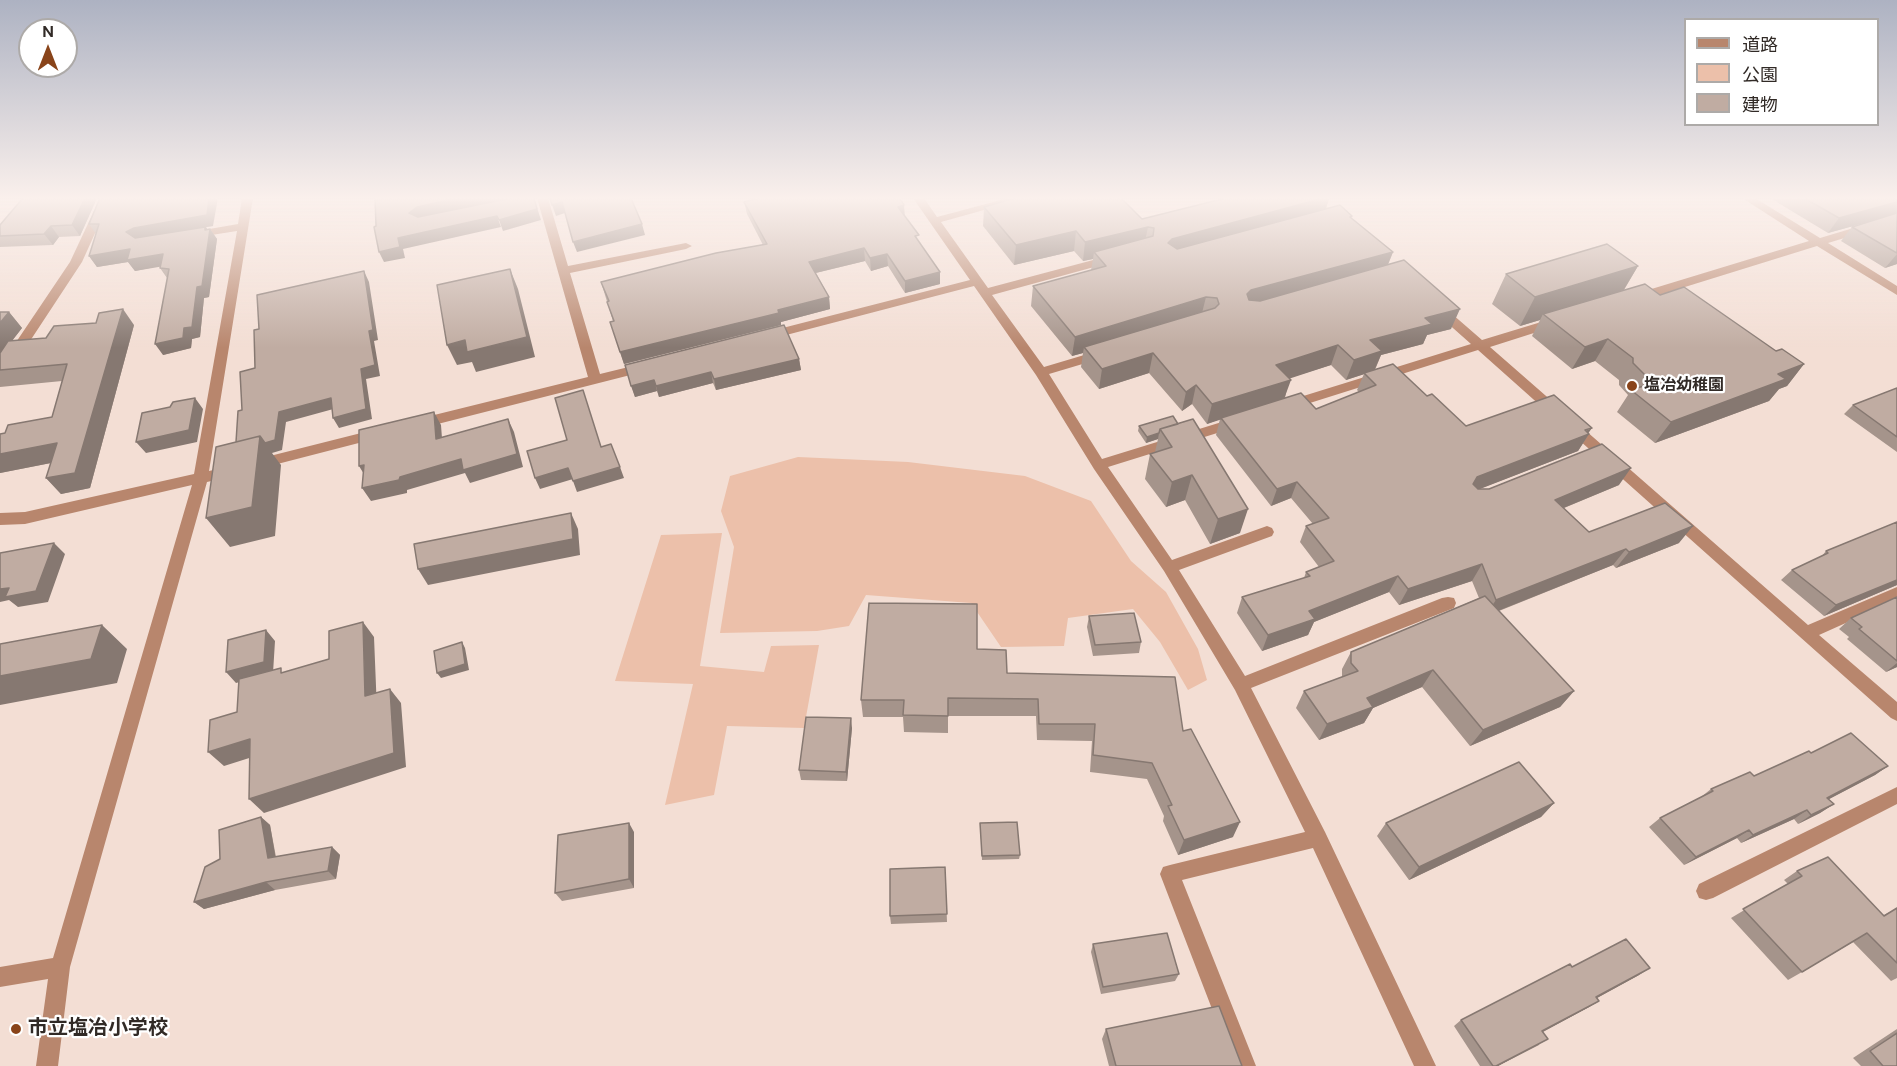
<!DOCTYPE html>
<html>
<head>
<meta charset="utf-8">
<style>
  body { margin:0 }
  #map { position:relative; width:1897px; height:1066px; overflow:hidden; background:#f3ded4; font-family:"DM Sans","Noto Sans JP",sans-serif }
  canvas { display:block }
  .legend { position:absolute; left:1684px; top:18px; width:195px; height:108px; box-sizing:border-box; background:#fff; border:2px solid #adaaa8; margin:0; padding:8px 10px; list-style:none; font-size:18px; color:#312a26 }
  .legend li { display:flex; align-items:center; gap:12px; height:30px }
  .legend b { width:30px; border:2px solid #adaaa8 }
  .north { position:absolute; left:18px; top:18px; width:60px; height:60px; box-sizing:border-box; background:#fff; border:2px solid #adaaa8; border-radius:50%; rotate:0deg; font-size:16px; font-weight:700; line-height:24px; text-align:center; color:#312a26 }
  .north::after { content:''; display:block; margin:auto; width:21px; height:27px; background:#89441a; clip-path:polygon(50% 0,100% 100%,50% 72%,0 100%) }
</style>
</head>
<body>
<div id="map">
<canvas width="1897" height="1066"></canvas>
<ul class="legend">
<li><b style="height:8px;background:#b8866d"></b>道路</li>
<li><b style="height:16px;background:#ecc0aa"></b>公園</li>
<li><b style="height:16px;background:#c0aca2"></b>建物</li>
</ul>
<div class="north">N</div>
</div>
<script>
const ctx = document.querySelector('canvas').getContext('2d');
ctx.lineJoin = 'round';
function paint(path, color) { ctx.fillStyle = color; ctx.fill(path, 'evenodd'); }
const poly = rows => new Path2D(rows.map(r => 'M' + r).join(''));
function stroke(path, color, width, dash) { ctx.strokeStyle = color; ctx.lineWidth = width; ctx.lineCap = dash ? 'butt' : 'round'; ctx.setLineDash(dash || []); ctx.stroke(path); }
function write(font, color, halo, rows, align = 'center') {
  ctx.font = font + ' "DM Sans","Noto Sans JP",sans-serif'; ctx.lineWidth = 4.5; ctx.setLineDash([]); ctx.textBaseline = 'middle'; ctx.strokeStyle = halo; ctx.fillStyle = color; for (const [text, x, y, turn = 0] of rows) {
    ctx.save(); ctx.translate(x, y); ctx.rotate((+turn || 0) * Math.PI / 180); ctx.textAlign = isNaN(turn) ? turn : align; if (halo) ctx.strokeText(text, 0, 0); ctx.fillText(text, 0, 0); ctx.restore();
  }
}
const green = poly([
  [798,457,908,462,1025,476,1091,501,1131,561,1166,592,1198,649,1207,680,1188,690,1160,642,1133,609,1068,618,1064,646,1001,647,971,603,866,595,849,626,817,631,720,633,734,547,721,511,730,476],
  [722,533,700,666,764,672,771,646,819,645,804,728,727,726,714,795,665,805,693,684,615,681,661,535]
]);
const minor = poly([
  [100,198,111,198,82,262,5,379,0,380,0,366,70,262,100,198],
  [242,198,253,198,209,471,232,466,239,471,237,475,207,482,70,967,58,1066,36,1066,48,979,0,987,0,967,53,958,192,485,25,524,0,525,0,513,25,512,194,474,237,231,192,238,186,235,192,232,238,224,242,198],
  [537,198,548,198,568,266,686,243,692,246,686,249,570,273,600,374,645,363,652,367,650,370,595,384,418,429,413,427,411,424,418,419,588,377,537,198],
  [913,198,924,198,937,217,1008,198,1027,198,941,222,988,288,1112,255,1116,257,1116,261,992,295,1044,367,1101,350,1106,351,1107,354,1106,357,1049,374,1102,459,1238,417,1243,419,1245,422,1243,425,1108,467,1172,560,1267,526,1272,528,1274,532,1272,536,1179,570,1245,676,1442,598,1448,597,1454,598,1456,603,1454,608,1251,688,1325,832,1436,1066,1414,1066,1313,848,1182,880,1256,1066,1234,1066,1160,874,1163,867,1170,865,1305,832,1235,690,1164,571,1094,469,1036,375,974,286,767,340,761,336,763,333,970,280,913,198],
  [1742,198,1755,198,1820,238,1897,215,1897,222,1828,243,1897,286,1897,295,1817,246,1643,300,1635,300,1635,294,1809,241,1742,198],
  [1440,306,1444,307,1482,340,1551,319,1559,319,1561,322,1559,325,1490,347,1808,625,1897,587,1897,600,1819,635,1897,702,1897,721,1891,718,1478,350,1294,408,1284,408,1282,405,1284,402,1471,344,1436,313,1434,310,1436,307,1440,306],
  [377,429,384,434,382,437,258,469,251,464,258,459,377,429],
  [1897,787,1897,804,1713,898,1706,900,1699,898,1696,891,1699,884,1897,787]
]);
const wall = poly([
  [97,198,80,236,59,237,53,245,0,247,0,225],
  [100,198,213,226,206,227,207,229,210,229,217,239,209,297,204,298,200,337,192,339,191,348,163,355,167,278,160,268,160,266,135,271,128,262,97,267,89,256,96,234,89,224],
  [1005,198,1121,198,1142,219,1226,198,1329,198,1326,209,1351,218,1393,252,1388,265,1451,329,1427,335,1423,344,1381,355,1375,370,1427,396,1466,426,1588,433,1589,434,1578,451,1479,489,1619,485,1564,508,1589,532,1679,543,1616,568,1613,565,1499,611,1574,691,1560,707,1470,746,1422,687,1373,708,1364,723,1319,740,1296,708,1304,691,1342,677,1342,669,1351,652,1479,598,1472,581,1399,605,1389,592,1314,622,1308,635,1262,651,1237,613,1242,597,1304,578,1306,572,1319,567,1300,542,1306,526,1313,524,1291,498,1271,506,1216,435,1220,419,1207,424,1192,404,1182,411,1149,373,1099,389,1081,367,1083,353,1072,356,1031,306,1033,286,1091,270,1093,259,1083,261,1074,251,1014,265,983,226,984,207,1005,201],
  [1331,365,1346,380,1364,374,1357,390,1359,392,1316,409,1285,398,1289,378],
  [1770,198,1897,198,1897,264,1885,268,1841,241,1852,227,1881,218,1828,233],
  [744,202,905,216,940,284,905,293,888,266,871,271,865,261,816,273,829,297,830,309,781,322,781,325,624,364,610,322,613,321,601,282,763,245,747,214],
  [1638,266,1624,290,1660,295,1804,364,1787,386,1779,389,1769,401,1655,443,1617,412,1628,395,1619,385,1619,380,1595,361,1572,369,1532,336,1540,320,1520,326,1492,304,1506,274],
  [0,312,9,312,22,328,12,341,46,338,134,325,90,488,61,494,46,478,51,463,0,473,0,434,5,433,52,417,62,381,0,387],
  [799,359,801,370,716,390,713,383,659,397,657,391,635,397,625,365],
  [1897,388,1897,452,1844,414,1853,405],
  [1173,416,1240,533,1210,544,1185,500,1166,507,1145,479,1150,454,1155,452,1158,439,1146,443,1138,431,1139,426],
  [1897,522,1897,585,1824,616,1781,580,1792,570,1821,557,1826,551],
  [1897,597,1897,667,1886,672,1847,639,1849,637,1839,629,1851,618],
  [1089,616,1141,642,1139,653,1093,656,1087,627],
  [977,649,1007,673,1183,731,1233,837,1178,855,1163,821,1164,816,1147,779,1090,772,1092,741,1037,740,1036,716,948,716,948,733,904,732,903,717,863,717,861,700],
  [852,728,847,781,801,780,799,770],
  [1811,753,1888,766,1875,775,1829,799,1834,804,1820,813,1798,824,1794,819,1741,843,1737,838,1684,865,1649,827,1660,818,1701,797,1711,789,1754,776],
  [1554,803,1541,817,1409,880,1377,836,1386,823],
  [261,817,270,825,276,857,332,847,340,855,336,879,275,890,204,909,194,902,220,859],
  [980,823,1020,855,1019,859,982,860],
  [634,832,634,888,562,901,555,893],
  [945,867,947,922,891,924,890,916],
  [1797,871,1884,915,1897,908,1897,978,1891,981,1853,942,1802,972,1788,980,1731,918,1788,884,1784,880],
  [1093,944,1179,974,1175,981,1101,994,1091,952],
  [1572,967,1639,975,1597,998,1599,1001,1589,1007,1543,1032,1539,1045,1498,1066,1480,1066,1454,1026,1461,1020],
  [1106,1029,1242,1066,1109,1066,1102,1039],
  [1897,1029,1897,1066,1861,1066,1853,1058]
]);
const shadedWall = poly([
  [85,198,97,198,80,236,72,225],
  [209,198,218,198,213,226,206,227,210,234,210,229,217,239,209,297,204,298,200,337,192,339,191,348,163,355,155,344,184,328,197,287,209,237,134,243,126,232,134,228],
  [458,198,512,198,414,224,409,213,417,207],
  [534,198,541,220,503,231,499,220],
  [1324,198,1329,198,1324,216,1168,258,1168,243,1172,239],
  [562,202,565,213,556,216,552,205],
  [1897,202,1897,214,1828,233,1839,218],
  [904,205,905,218,898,207],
  [497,216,501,227,403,249,405,258,384,262,379,252,398,238],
  [642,224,645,235,577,252,573,242],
  [51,226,59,237,53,245,44,234],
  [1148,227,1144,246,1094,252,1093,259,1083,261,1085,242],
  [1076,231,1074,251,1014,265,1016,245],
  [864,248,865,261,811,274,809,262],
  [130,249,163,254,170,265,135,271,128,262,97,267,89,256],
  [1393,252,1385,271,1245,310,1247,294,1251,290],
  [887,254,888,266,871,271,870,258],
  [1897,254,1897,264,1885,268],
  [1638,266,1620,296,1543,314,1540,320,1520,326,1535,297],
  [510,269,518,289,535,357,476,372,472,362,457,365,447,345],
  [364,271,369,282,378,340,374,341,380,376,366,379,372,419,339,428,333,418,369,331],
  [940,272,940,284,905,293,905,281],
  [829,297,830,309,781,322,781,325,624,364,620,352],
  [1206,297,1201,317,1084,347,1083,353,1072,356,1075,337],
  [123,309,134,325,90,488,61,494,46,478],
  [1460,309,1451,329,1427,335,1423,344,1381,355,1374,371,1346,380,1354,360,1370,340,1425,318],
  [9,312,22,328,0,356,0,323],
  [1608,339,1595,361,1572,369,1585,347],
  [1338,345,1331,365,1270,385,1276,365],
  [1153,353,1149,373,1099,389,1102,369],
  [799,359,801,370,716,390,714,379],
  [1804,364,1787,386,1779,389,1769,401,1655,443,1671,422,1778,374],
  [711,372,713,383,659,397,656,386],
  [654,380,657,391,635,397,631,386],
  [1291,380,1284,399,1207,424,1212,404],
  [1196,385,1192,404,1182,411,1186,392],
  [195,398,203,409,197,442,146,453,136,442],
  [331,398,337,408,286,422,282,450,272,453,281,465,275,536,230,547,206,518,260,436,279,412],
  [434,412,441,425,443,452,436,439],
  [508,419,514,432,523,467,470,483,465,473,407,490,407,493,371,501,362,488,400,477],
  [1592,428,1587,435,1589,434,1578,451,1467,494,1477,477],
  [1159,433,1158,439,1146,443,1147,437],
  [57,443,71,459,0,473,0,454],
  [364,465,367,479,359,466],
  [620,467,624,478,577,492,573,481],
  [568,468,573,479,540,489,535,478],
  [1631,468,1619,485,1544,516,1555,500],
  [1192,475,1185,500,1166,507,1172,482],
  [1297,482,1291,498,1271,506,1277,489],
  [1248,509,1240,533,1210,544,1218,519],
  [571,513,578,529,580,555,428,585,418,569],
  [1693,526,1679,543,1616,568,1629,552],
  [54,543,65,554,48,602,18,607,9,600,0,602,0,589],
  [1626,549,1613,565,1485,616,1496,600],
  [1482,564,1472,581,1399,605,1408,589],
  [1398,576,1389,592,1314,622,1308,635,1262,651,1268,635,1309,611],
  [1897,580,1897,585,1824,616,1836,605],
  [363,622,374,637,377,711,365,696],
  [102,625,127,649,117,683,0,705,0,676],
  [266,630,275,641,273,673,236,683,226,672],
  [462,642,465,648,469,670,441,678,437,673],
  [1897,663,1897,667,1886,672],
  [1433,670,1422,687,1373,708,1364,723,1319,740,1327,724,1367,698],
  [390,689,401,703,406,767,264,813,249,799],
  [1574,691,1560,707,1470,746,1483,730],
  [851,718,852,728,847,781,846,772],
  [250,739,265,753,224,766,208,752],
  [1888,766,1875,775,1814,807,1827,798],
  [1554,803,1541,817,1409,880,1419,867],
  [1834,804,1820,813,1798,824,1811,815],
  [1807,810,1794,819,1741,843,1753,835],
  [261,817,270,825,277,866,268,858],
  [1240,822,1233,837,1178,855,1184,840],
  [629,823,634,832,634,888,629,879],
  [1749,830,1737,838,1684,865,1696,857],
  [332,847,340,855,336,879,328,871],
  [266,882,275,890,204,909,194,902],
  [1650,968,1639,975,1586,1004,1596,997],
  [1599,1001,1589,1007,1533,1037,1542,1031],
  [1548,1039,1498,1066,1496,1066]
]);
const building = poly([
  [23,198,85,198,72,225,51,226,44,234,0,236,0,225,23,198],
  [100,198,209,198,207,215,134,228,126,232,135,238,205,227,205,230,210,229,202,286,197,287,192,327,184,328,183,338,155,344,169,269,160,268,163,254,127,260,130,249,89,256,99,224,89,224,100,198],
  [375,198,458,198,417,207,409,213,418,217,511,198,534,198,537,209,499,220,497,216,398,238,400,247,379,252,374,227,376,226,375,198],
  [550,198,631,198,642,224,573,242,562,202,552,205,550,198],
  [759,198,900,198,904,205,898,207,919,235,915,236,940,272,905,281,887,254,870,258,864,248,809,262,829,297,778,310,779,313,620,352,610,322,614,321,607,302,609,301,601,282,716,253,767,244,744,202,759,198],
  [1015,198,1121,198,1142,219,1226,198,1324,198,1172,239,1168,243,1177,249,1340,205,1352,216,1350,217,1393,252,1251,290,1247,294,1249,300,1260,301,1404,260,1460,309,1425,318,1432,324,1370,340,1382,351,1354,360,1338,345,1276,365,1291,380,1212,404,1196,385,1186,392,1153,353,1102,369,1084,347,1215,308,1219,304,1217,298,1206,297,1075,337,1033,286,1106,266,1094,252,1153,236,1154,228,1148,227,1085,242,1076,231,1016,245,984,207,1015,198],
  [1804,198,1897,198,1897,202,1839,218,1804,198],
  [1897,213,1897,253,1852,227,1897,213],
  [1607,244,1638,266,1535,297,1506,274,1607,244],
  [510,269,527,337,467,352,465,340,447,345,437,285,510,269],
  [364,271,373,330,369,331,375,365,361,369,366,409,333,418,331,398,279,412,275,440,265,443,260,436,236,442,238,411,242,410,240,372,255,368,254,330,259,329,257,295,364,271],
  [1645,284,1660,295,1684,287,1776,351,1782,349,1804,364,1778,374,1786,379,1671,422,1631,390,1653,383,1633,363,1633,358,1608,339,1585,347,1543,314,1645,284],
  [123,309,75,473,46,478,57,443,0,454,0,434,5,433,8,425,52,417,67,364,0,370,0,353,8,341,46,338,54,326,96,323,99,313,123,309],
  [0,312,9,312,0,323,0,312],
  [784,325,799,359,714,379,711,372,656,386,654,380,631,386,625,365,784,325],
  [1393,364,1427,396,1432,394,1466,426,1554,395,1592,428,1585,430,1589,434,1477,477,1473,484,1478,489,1489,489,1602,444,1631,468,1555,500,1589,532,1665,503,1693,526,1629,552,1626,549,1496,600,1482,564,1408,589,1398,576,1309,611,1315,619,1268,635,1242,597,1310,576,1306,572,1334,561,1306,526,1329,518,1297,482,1277,489,1221,418,1301,393,1316,409,1376,385,1364,373,1393,364],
  [1897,388,1897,437,1853,405,1897,388],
  [583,390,601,447,611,444,620,467,573,481,568,468,535,478,527,451,567,440,555,398,583,390],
  [195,398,189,430,136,442,142,413,170,407,173,402,195,398],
  [434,412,436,439,508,419,517,454,463,470,461,459,400,477,399,480,362,488,364,465,359,466,359,430,434,412],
  [1173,416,1178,424,1160,429,1159,433,1147,437,1139,426,1173,416],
  [1193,419,1248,509,1218,519,1192,475,1172,482,1150,454,1172,447,1160,429,1193,419],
  [260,436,252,507,206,518,216,447,260,436],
  [571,513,573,539,418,569,414,544,571,513],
  [1897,522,1897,580,1836,605,1792,570,1828,553,1826,551,1897,522],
  [54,543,36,591,5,597,9,588,0,589,0,553,54,543],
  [1485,596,1574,691,1483,730,1433,670,1367,698,1373,707,1327,724,1304,691,1358,671,1351,663,1351,652,1485,596],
  [1897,597,1897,661,1859,629,1862,627,1851,618,1897,597],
  [869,603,977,604,977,649,1006,650,1007,673,1175,677,1183,731,1191,729,1240,822,1184,840,1168,806,1172,805,1152,763,1093,755,1095,724,1039,724,1038,699,948,698,948,716,903,715,904,700,861,700,869,603],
  [1134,613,1141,642,1095,645,1089,616,1134,613],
  [363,622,365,696,390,689,394,753,249,799,250,739,208,752,210,720,237,712,239,679,281,668,281,673,329,659,329,631,363,622],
  [102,625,91,659,0,676,0,644,102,625],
  [266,630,264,662,226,672,228,640,266,630],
  [462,642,465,664,437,673,434,651,462,642],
  [806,717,851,718,846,772,799,770,806,717],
  [1851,733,1888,766,1827,798,1834,804,1811,815,1807,810,1753,835,1749,830,1696,857,1660,818,1713,791,1711,789,1750,772,1754,776,1809,751,1811,753,1851,733],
  [1519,762,1554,803,1419,867,1386,823,1519,762],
  [261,817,268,858,332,847,328,871,266,882,194,902,205,867,220,859,219,830,261,817],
  [1017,822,1020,855,982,856,980,823,1017,822],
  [629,823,629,879,555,893,558,835,629,823],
  [1828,857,1884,916,1897,908,1897,963,1867,933,1802,972,1743,909,1802,876,1797,871,1828,857],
  [945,867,947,914,890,916,890,869,945,867],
  [1167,933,1179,974,1103,987,1093,944,1167,933],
  [1626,939,1650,968,1596,997,1599,1001,1542,1031,1548,1039,1496,1066,1493,1066,1461,1020,1570,964,1572,967,1626,939],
  [1219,1006,1242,1066,1116,1066,1106,1029,1219,1006],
  [1897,1033,1897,1066,1883,1066,1870,1051,1897,1033]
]);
const markers = [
  [1632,386,6,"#89441a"],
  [16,1029,6,"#89441a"]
];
const poiNames = [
  ["塩冶幼稚園",1644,386]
];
const nearPoinames = [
  ["市立塩冶小学校",28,1029]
];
paint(green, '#ecc0aa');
paint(minor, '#b8866d');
paint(wall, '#a5948b');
paint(shadedWall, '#867871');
paint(building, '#c0aca2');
stroke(building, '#867871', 1.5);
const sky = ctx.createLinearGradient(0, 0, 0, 348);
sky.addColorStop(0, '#adb2c2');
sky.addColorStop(0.57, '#faf0ec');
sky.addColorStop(1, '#faf0ec00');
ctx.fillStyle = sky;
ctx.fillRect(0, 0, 1897, 348);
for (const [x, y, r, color] of markers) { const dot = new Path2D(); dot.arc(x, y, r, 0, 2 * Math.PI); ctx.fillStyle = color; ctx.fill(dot); stroke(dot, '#fff', 2); }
write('bold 16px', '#312a26', '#fff', poiNames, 'left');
write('bold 20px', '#312a26', '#fff', nearPoinames, 'left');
</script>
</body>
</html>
